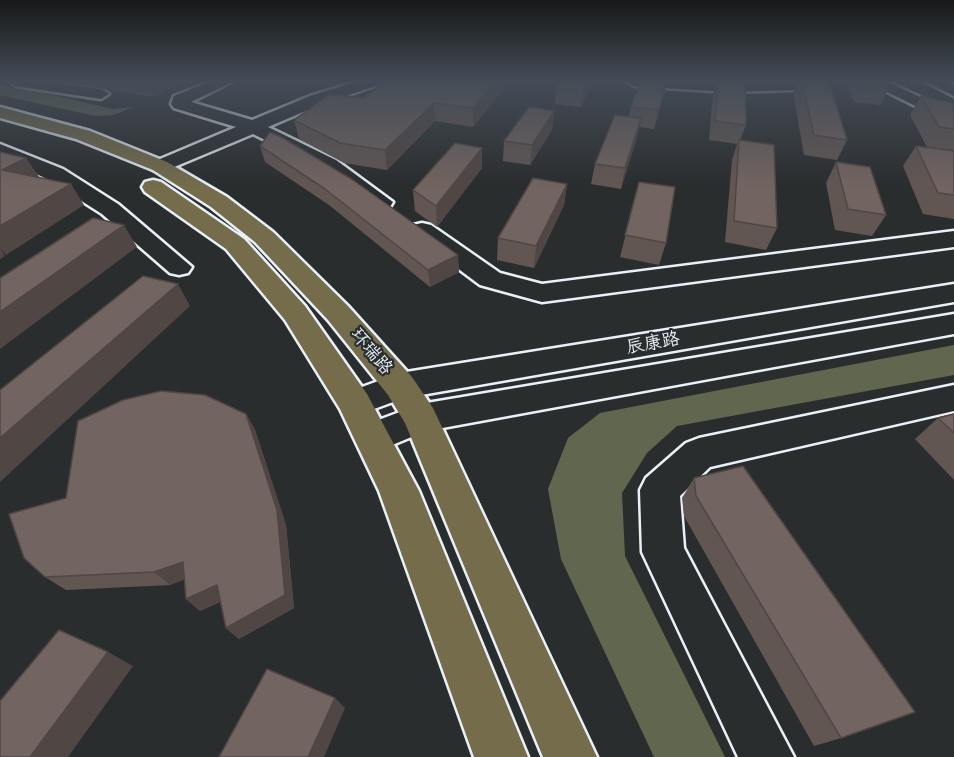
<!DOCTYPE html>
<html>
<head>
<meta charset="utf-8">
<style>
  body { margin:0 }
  canvas { display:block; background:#2a2d2e }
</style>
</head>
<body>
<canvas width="954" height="757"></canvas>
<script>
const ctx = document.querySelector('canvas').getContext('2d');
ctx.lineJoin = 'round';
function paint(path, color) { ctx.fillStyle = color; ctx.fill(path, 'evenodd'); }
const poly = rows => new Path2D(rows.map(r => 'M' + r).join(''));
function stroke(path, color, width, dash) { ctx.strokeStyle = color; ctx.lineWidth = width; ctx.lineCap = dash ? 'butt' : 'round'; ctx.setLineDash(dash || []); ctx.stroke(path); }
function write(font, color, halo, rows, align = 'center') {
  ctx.font = font + ' Pangolin,"LXGW WenKai TC",sans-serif'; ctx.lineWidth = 4.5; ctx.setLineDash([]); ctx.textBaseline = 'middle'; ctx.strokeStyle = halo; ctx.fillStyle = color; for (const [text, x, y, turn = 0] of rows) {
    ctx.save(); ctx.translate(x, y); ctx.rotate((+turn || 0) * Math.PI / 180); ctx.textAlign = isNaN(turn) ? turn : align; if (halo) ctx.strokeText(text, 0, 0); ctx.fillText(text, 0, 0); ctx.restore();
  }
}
const green = poly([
  [0,85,33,90,112,109,134,107,113,115,95,116,0,95],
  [954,345,954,375,677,426,647,453,622,493,625,556,725,757,654,757,561,559,548,489,568,438,600,413]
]);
const minor = poly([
  [8,81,48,81,101,89,109,94,101,99,16,86,8,81],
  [212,81,234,81,191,102,252,120,310,96,359,81,383,81,381,84,322,104,268,127,336,160,393,202,390,207,382,209,374,207,322,168,253,134,167,170,153,170,150,166,153,162,236,127,174,108,171,104,174,96,212,81],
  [626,81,728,82,816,81,814,84,793,90,728,92,634,86,626,81],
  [865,81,886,81,954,113,954,125,865,81],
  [925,81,946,81,954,85,954,96,925,81],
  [0,144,63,169,118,204,192,267,188,273,179,275,170,273,102,214,47,179,0,157,0,144],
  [422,223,431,225,500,273,542,284,954,231,954,247,542,302,480,285,413,235,410,230,413,225,422,223],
  [954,284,954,302,404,398,355,416,343,412,338,403,343,394,400,373,954,284],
  [954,314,954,334,426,431,373,453,360,449,355,438,360,427,421,404,954,314],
  [954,385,954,411,710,467,680,496,684,548,794,757,738,757,642,552,640,490,646,478,686,443,699,438,954,385]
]);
const major = poly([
  [0,107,90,131,167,162,227,197,273,232,348,306,412,377,433,408,597,757,543,757,405,423,388,395,328,320,255,242,211,207,153,170,76,139,0,118,0,107],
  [153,180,161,182,244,239,305,306,367,394,419,491,528,757,474,757,379,491,340,409,285,320,226,249,145,192,142,187,145,182,153,180]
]);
const wall = poly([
  [53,81,186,81,154,97],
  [385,81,505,81,504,89,473,127,435,121,387,170,344,163,299,139,294,120,364,98],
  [593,81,581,107,555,104,556,88],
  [667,81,654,129,639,127,621,189,591,184,595,164,629,117,631,107],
  [717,81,745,81,746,125,740,140,777,228,766,250,725,242,732,160,737,144,709,140,713,93],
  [798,81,829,81,847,140,837,160,804,155,793,92],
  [845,81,887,81,890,87,880,105,854,102],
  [921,96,954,103,954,150,927,147,910,115],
  [554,111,552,130,530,165,503,161,504,141],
  [260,146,458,255,459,272,430,287,329,205,265,162],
  [916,146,954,151,954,219,923,214,903,166],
  [482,148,482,168,437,227,415,211,413,190],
  [836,162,886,215,872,236,835,230,826,183],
  [639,182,666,243,659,265,620,257],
  [567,184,564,205,534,268,497,260,498,238],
  [246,414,255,430,286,525,294,608,239,639,226,628,220,602,200,611,186,599,184,579,170,585,66,590,45,577,66,498],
  [954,414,954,480,915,439,938,418],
  [694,478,841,738,814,746,684,516,682,498]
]);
const shadedWall = poly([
  [147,81,186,81,154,97],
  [496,81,505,81,504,89,473,127,473,108],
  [588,81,593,81,581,107,583,91],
  [434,103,435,121,387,170,385,150],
  [554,111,552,130,530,165,532,145],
  [641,118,637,138,621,189,625,168],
  [482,148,482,168,437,227,436,206],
  [26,158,40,178,2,170],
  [71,184,84,205,6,255,0,248,0,226],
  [567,184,564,205,534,268,536,246],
  [124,225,137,247,0,349,0,312],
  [0,248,5,256,0,259],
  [458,255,459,272,430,287,428,270],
  [178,284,190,306,0,482,0,438],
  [246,414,255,430,286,525,294,608,239,639,226,628],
  [183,562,197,575,170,585,154,572],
  [217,585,229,597,200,611,186,599],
  [108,652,133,666,68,757,30,757],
  [335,698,345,708,324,757,308,757]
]);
const building = poly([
  [385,81,496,81,473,108,434,103,385,150,340,143,294,120,330,94,364,98,385,81],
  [561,81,588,81,583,91,556,88,561,81],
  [640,81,667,81,659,110,631,107,640,81],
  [718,81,745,81,746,125,715,121,718,81],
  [802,81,829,81,847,140,814,135,802,81],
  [861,81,887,81,890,87,863,84,861,81],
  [921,96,953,103,954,129,939,127,921,96],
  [529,107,554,111,532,145,504,141,529,107],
  [615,115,641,118,625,168,595,164,615,115],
  [270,132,283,138,353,180,458,255,428,270,325,189,260,146,270,132],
  [739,140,774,145,777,228,734,221,739,140],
  [455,143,482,148,436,206,413,190,455,143],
  [916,146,954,151,954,195,938,193,916,146],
  [0,152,26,158,2,170,71,184,0,226,0,152],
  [836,162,870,167,886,215,848,209,836,162],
  [533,178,567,184,536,246,498,238,533,178],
  [639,182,675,187,666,243,625,235,639,182],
  [93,218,124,225,0,312,0,278,93,218],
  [143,276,178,284,0,438,0,390,143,276],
  [161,391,205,395,246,414,277,510,285,595,226,628,217,585,186,599,183,562,154,572,45,577,24,558,9,514,66,498,78,421,123,400,161,391],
  [954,414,954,433,938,418,954,414],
  [743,466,915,712,841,738,696,496,694,478,743,466],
  [59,630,108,652,30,757,0,757,0,701,59,630],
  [267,669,335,698,308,757,219,757,267,669]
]);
const streetNames = [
  ["辰康路",653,344,-10],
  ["环瑞路",371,352,50]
];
paint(green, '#61674e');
stroke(minor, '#e8f1f8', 5);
stroke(major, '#e8f1f8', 5);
paint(minor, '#2a2d2e');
paint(major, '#746c4b');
paint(wall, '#625653');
paint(shadedWall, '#504643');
paint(building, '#726460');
stroke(building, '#504643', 1.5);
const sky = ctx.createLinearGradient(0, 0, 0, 187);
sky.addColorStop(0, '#171919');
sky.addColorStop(0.43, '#444c57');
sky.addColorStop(1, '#444c5700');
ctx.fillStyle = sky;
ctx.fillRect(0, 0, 954, 187);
write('18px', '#e8f1f8', '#2a2d2e', streetNames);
</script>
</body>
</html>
